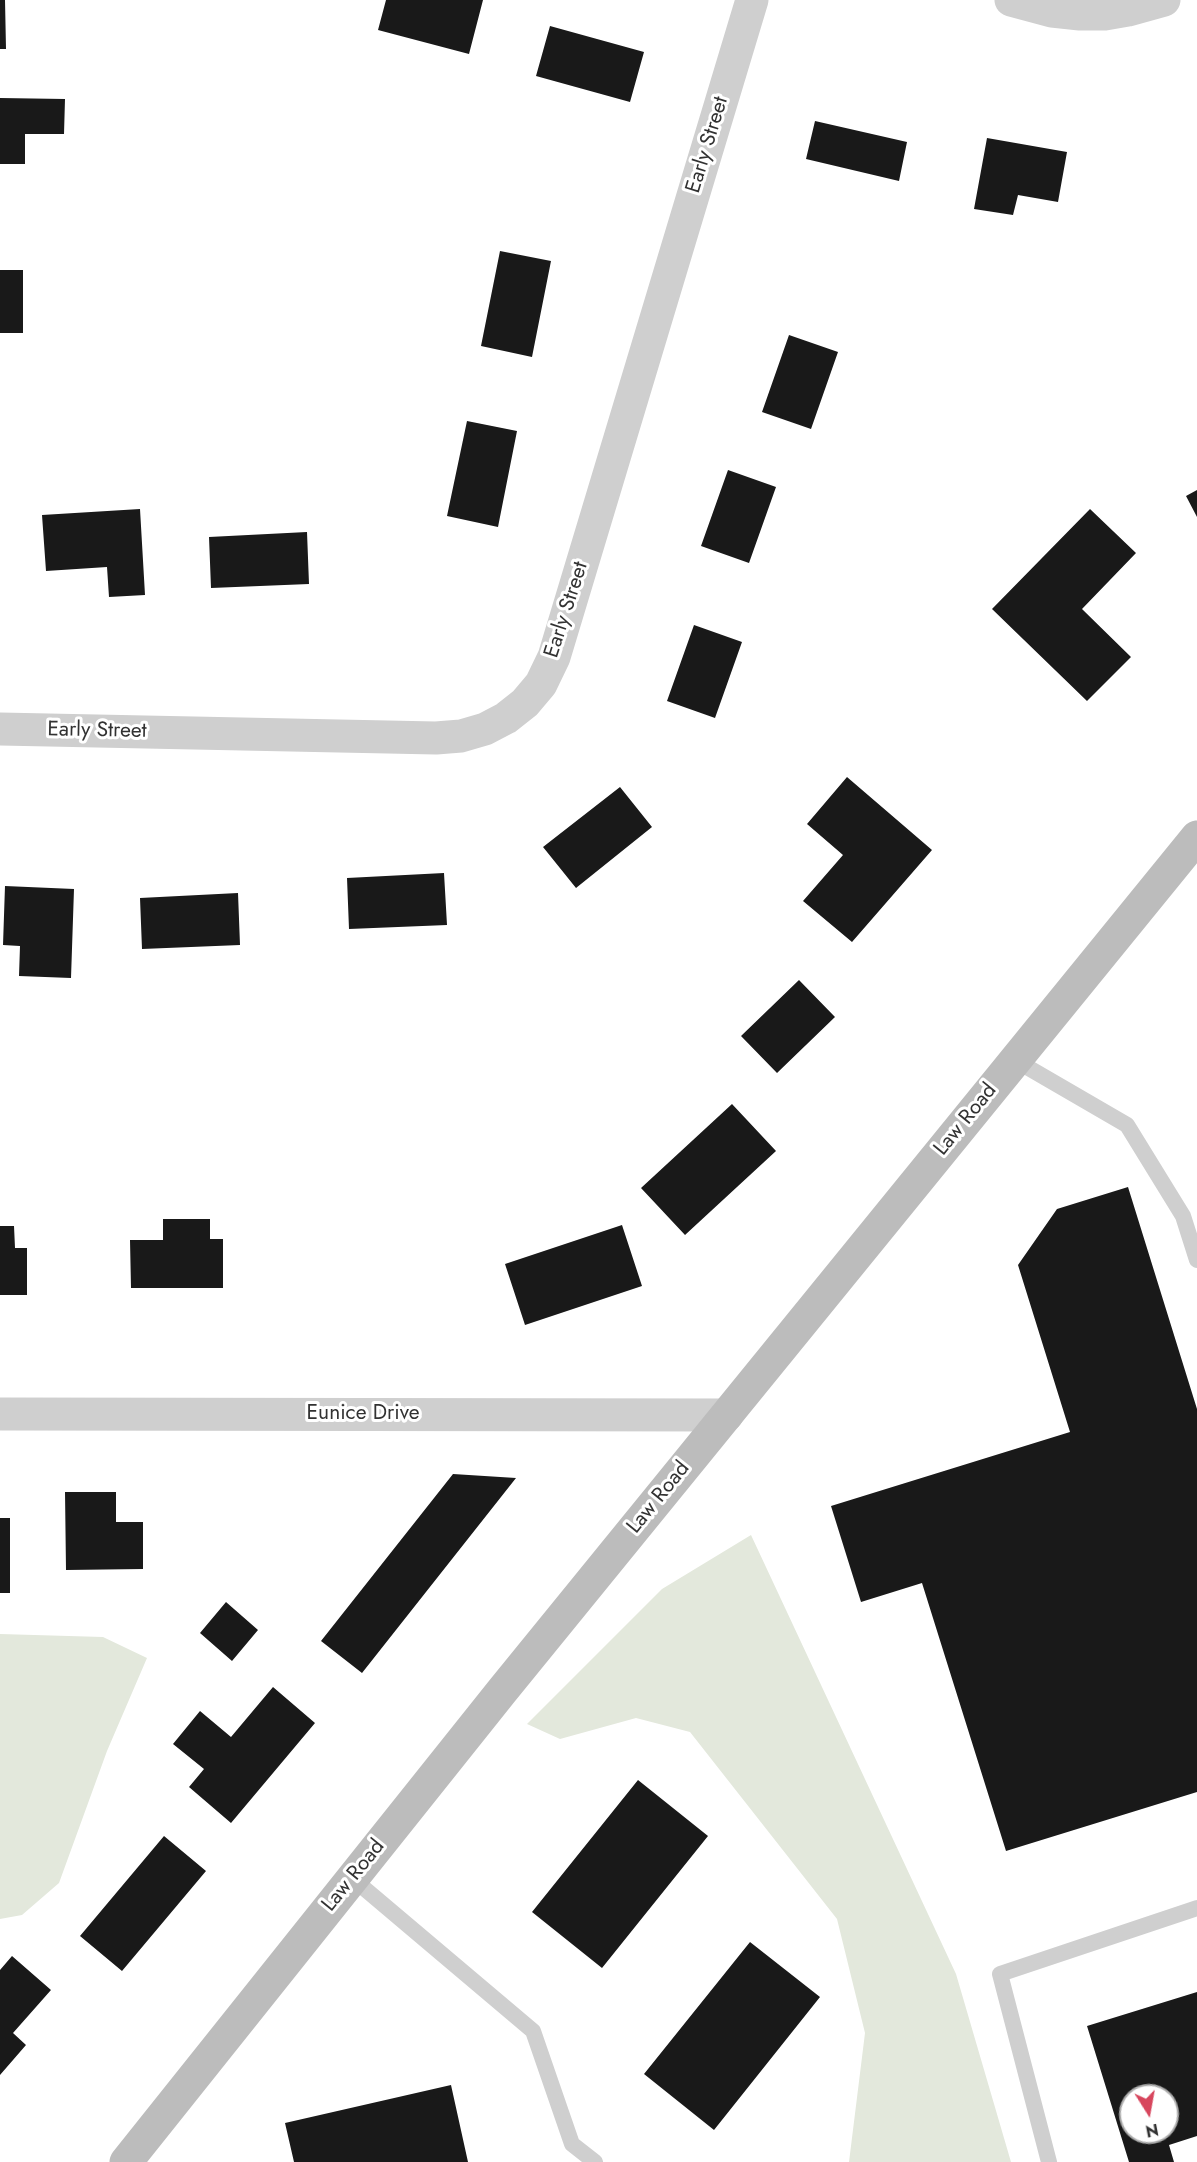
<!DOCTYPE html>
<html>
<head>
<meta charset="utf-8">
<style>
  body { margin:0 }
  #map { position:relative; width:1197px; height:2162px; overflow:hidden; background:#fff; font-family:Jost,sans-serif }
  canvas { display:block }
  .north { position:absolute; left:1119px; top:2084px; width:60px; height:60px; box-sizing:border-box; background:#fff; border:2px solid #adadad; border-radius:50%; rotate:169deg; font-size:16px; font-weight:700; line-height:24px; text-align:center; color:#323232 }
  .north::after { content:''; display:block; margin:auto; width:21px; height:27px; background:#d7465d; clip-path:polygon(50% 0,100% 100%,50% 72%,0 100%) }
</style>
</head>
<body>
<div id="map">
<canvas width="1197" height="2162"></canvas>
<div class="north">N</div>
</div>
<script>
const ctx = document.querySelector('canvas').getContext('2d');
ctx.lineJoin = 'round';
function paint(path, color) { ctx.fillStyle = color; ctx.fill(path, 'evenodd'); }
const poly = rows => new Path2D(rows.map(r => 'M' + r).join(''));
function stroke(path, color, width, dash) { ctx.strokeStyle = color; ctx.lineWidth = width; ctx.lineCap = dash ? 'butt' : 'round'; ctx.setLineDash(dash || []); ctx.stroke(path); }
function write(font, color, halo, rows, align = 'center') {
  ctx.font = font + ' Jost,sans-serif'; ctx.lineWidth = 6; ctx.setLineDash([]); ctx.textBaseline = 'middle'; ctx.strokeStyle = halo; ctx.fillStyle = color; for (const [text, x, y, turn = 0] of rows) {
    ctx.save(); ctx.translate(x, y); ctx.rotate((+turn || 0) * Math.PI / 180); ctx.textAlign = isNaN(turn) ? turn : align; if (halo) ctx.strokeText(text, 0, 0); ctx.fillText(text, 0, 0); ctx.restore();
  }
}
const green = poly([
  [751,1535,956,1974,1011,2162,849,2162,865,2033,837,1919,690,1732,636,1718,560,1739,527,1724,662,1589],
  [0,1634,103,1637,147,1658,107,1751,59,1883,22,1915,0,1919]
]);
const building = poly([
  [0,0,5,0,6,49,0,49],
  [386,0,483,0,469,54,378,30],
  [550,26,644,52,630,102,536,76],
  [0,98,65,99,64,134,25,134,25,164,0,164],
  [815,121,907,142,899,181,806,159],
  [987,138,1067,152,1058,202,1018,195,1013,215,974,209],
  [500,251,551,261,532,357,481,346],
  [0,270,23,270,23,333,0,333],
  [789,335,838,352,811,429,762,412],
  [467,421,517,431,498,527,447,516],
  [728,470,776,487,749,563,701,546],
  [1197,490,1197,517,1186,496],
  [140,509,145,595,109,597,107,567,46,571,42,515],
  [1090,509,1136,553,1082,609,1131,657,1087,701,992,609],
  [307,532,309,584,211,588,209,537],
  [694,625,742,642,715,718,667,701],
  [847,777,932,850,852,942,803,901,843,855,807,824],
  [620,787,652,827,576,888,543,847],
  [444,873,447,925,349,929,347,878],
  [5,886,74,889,71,978,19,976,20,946,3,945],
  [238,893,240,945,142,949,140,898],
  [799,980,835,1017,777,1073,741,1036],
  [732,1104,776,1151,685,1235,641,1188],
  [1128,1187,1197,1409,1197,1792,1006,1851,922,1583,861,1602,831,1506,1070,1432,1018,1265,1057,1209],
  [163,1219,210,1219,210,1239,223,1239,223,1288,131,1288,130,1240,163,1240],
  [622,1225,642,1286,525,1325,505,1264],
  [0,1226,14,1226,15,1248,27,1248,27,1295,0,1295],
  [453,1474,516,1478,362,1673,321,1641],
  [65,1492,116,1492,116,1522,143,1522,143,1569,66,1570],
  [0,1518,10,1518,10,1593,0,1593],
  [226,1602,258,1630,232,1661,200,1633],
  [273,1687,315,1723,231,1823,189,1787,204,1769,173,1744,200,1711,231,1737],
  [638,1780,708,1836,602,1968,532,1912],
  [164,1836,206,1871,122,1971,80,1936],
  [750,1942,820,1997,714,2130,644,2074],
  [12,1956,51,1990,13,2033,26,2045,0,2075,0,1970],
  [1197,1992,1197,2136,1169,2145,1174,2162,1129,2162,1087,2026],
  [1131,2096,1167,2096,1167,2132,1131,2132],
  [451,2085,468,2162,294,2162,285,2123]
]);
const lane = poly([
  [1015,1060,1127,1125,1183,1216,1197,1260],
  [352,1878,533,2031,572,2144,595,2162],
  [1049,2162,1000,1974,1197,1908]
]);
const street = poly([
  [1011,0,1052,11,1080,14,1105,14,1128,10,1164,0],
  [0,729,436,738,461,736,485,729,506,718,525,703,541,684,554,657,752,0],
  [0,1414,727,1415]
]);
const secondary = poly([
  [126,2162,502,1691,1197,837]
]);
const streetNames = [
  ["Early Street",708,145,-73],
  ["Early Street",567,610,-72],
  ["Early Street",97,731,1],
  ["Law Road",966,1120,-51],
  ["Eunice Drive",363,1414],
  ["Law Road",659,1498,-51],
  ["Law Road",354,1876,-51]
];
paint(green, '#e3e8dc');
paint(building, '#191919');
stroke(lane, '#cfcfcf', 16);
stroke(street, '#cfcfcf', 33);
stroke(secondary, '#bcbcbc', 33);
write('21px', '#323232', '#fff', streetNames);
</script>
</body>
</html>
